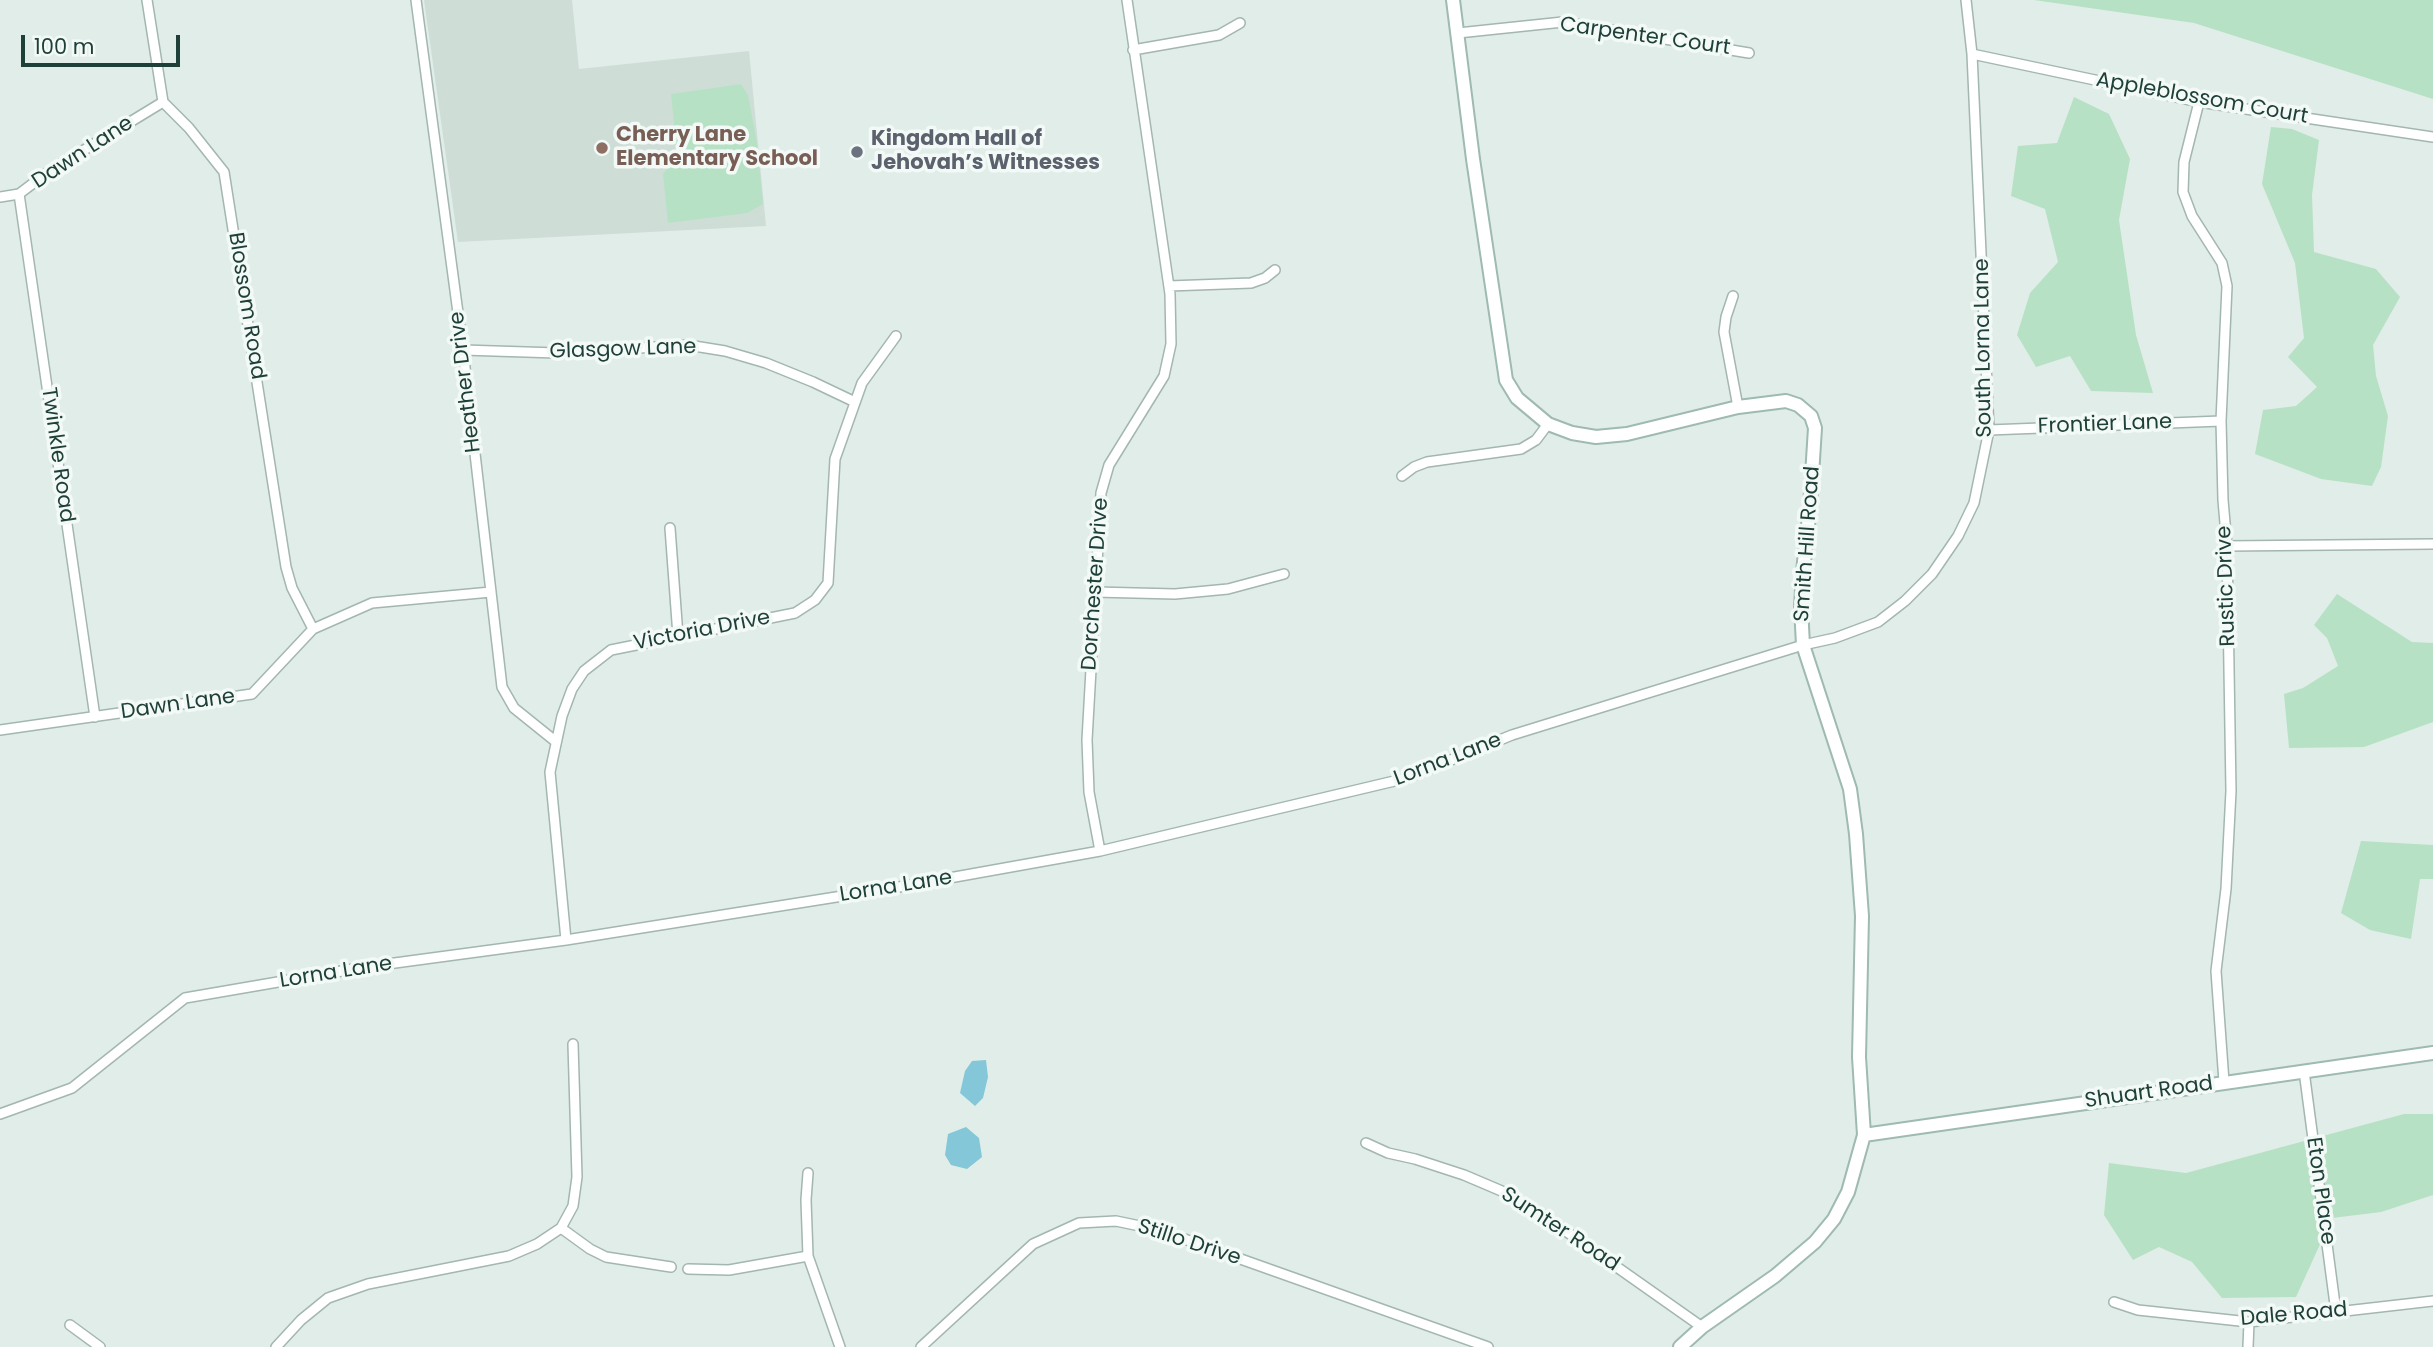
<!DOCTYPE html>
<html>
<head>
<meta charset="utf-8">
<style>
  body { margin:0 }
  #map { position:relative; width:2433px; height:1347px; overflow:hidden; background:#e1ede8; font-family:Poppins,sans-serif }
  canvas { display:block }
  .scale { position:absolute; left:21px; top:35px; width:159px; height:32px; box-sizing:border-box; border:4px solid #1f4038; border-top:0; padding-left:9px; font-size:21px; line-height:24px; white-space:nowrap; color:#1f4038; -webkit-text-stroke:5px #f2f9f6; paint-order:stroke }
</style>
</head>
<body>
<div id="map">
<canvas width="2433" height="1347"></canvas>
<div class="scale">100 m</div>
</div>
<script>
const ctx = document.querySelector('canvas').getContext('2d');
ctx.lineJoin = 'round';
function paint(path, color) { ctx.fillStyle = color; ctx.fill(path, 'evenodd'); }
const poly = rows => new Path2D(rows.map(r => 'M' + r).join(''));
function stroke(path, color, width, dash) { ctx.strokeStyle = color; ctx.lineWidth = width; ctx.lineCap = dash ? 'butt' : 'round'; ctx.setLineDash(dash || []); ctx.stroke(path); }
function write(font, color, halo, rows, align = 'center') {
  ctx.font = font + ' Poppins,sans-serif'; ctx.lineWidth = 7; ctx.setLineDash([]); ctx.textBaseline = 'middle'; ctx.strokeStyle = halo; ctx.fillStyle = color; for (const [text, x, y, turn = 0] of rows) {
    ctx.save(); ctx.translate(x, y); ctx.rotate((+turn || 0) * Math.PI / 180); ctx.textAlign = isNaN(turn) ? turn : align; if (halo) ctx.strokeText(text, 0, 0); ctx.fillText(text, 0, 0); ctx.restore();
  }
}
const built = poly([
  [424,0,572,0,579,69,749,51,766,226,458,242]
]);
const green = poly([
  [2034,0,2433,0,2433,99,2194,23],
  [741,84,748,95,757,143,763,204,747,213,668,223,663,174,682,150,676,143,671,94],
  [2074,97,2109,114,2130,159,2119,220,2136,335,2153,393,2091,391,2070,356,2036,367,2017,335,2030,293,2058,262,2045,209,2011,196,2018,146,2057,143],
  [2271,127,2292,129,2319,140,2312,195,2314,252,2376,269,2400,297,2373,345,2376,376,2388,416,2381,467,2372,486,2321,479,2255,454,2263,410,2296,406,2317,387,2288,357,2304,338,2295,263,2262,184],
  [2337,594,2412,642,2433,643,2433,722,2364,747,2289,748,2284,694,2303,688,2338,666,2327,638,2314,625],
  [2361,841,2433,845,2433,879,2420,879,2411,939,2370,930,2341,913],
  [2404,1114,2433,1114,2433,1195,2381,1212,2332,1218,2296,1297,2222,1298,2192,1262,2159,1247,2133,1260,2104,1215,2109,1163,2186,1173]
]);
const water = poly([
  [986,1060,988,1077,983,1098,975,1106,960,1093,965,1071,972,1061],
  [966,1127,979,1138,982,1157,967,1169,951,1165,945,1155,948,1134]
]);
const street = poly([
  [147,0,163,102,189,128,224,172,286,567,292,588,313,629],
  [416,0,463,350,502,687,514,708,555,741],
  [1458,33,1563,22,1749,53],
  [1133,50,1219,35,1240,23],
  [1972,54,2199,102,2433,137],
  [2199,102,2184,162,2183,192,2192,216,2222,263,2227,286,2221,421,2223,500,2227,546,2231,791,2226,889,2216,971,2224,1082],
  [19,194,95,717],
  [0,197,19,194,48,172,163,102],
  [1169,286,1251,283,1265,278,1275,270],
  [1733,296,1726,317,1724,332,1738,407],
  [463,350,557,353,688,345,725,351,766,363,813,382,855,402],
  [1989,430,2221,421],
  [1402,476,1414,467,1427,462,1521,449,1536,440,1548,424],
  [670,528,678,636],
  [2227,546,2433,544],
  [1095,592,1175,594,1228,589,1284,574],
  [0,730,252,694,313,629,372,603,491,592],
  [1100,851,1089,792,1087,740,1101,493,1109,465,1164,376,1171,344,1170,294,1127,0],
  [566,940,550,772,562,716,572,689,584,671,611,650,795,613,815,600,828,583,835,459,862,383,896,336],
  [2304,1071,2336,1312],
  [0,1114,72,1088,185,998,365,967,566,940,899,887,1100,851,1407,778,1512,735,1803,645,1835,638,1878,622,1905,601,1932,574,1958,536,1974,503,1989,430,1972,54,1966,0],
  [1366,1143,1388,1153,1415,1159,1464,1175,1504,1192,1543,1215,1702,1327],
  [808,1173,806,1200,808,1256,840,1347],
  [561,1228,590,1249,606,1257,671,1267],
  [688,1269,729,1270,808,1256],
  [2114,1302,2138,1310,2249,1322,2433,1301],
  [70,1325,100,1347],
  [276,1347,301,1320,328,1298,368,1284,509,1256,537,1244,561,1228,573,1206,577,1177,573,1044],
  [921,1347,1033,1244,1079,1223,1116,1221,1159,1230,1488,1347],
  [2248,1347,2249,1322]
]);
const secondary = poly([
  [1453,0,1473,159,1506,380,1517,398,1548,424,1572,433,1596,437,1627,434,1738,407,1786,401,1798,405,1811,416,1815,428,1810,507,1803,571,1801,607,1803,645,1850,789,1856,834,1862,916,1859,1057,1864,1135,1848,1192,1834,1219,1815,1242,1775,1276,1702,1327,1680,1347],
  [1864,1135,2433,1053]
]);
const markers = [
  [602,148,7,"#8d6e63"],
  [857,152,7,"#6b7280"]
];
const streetNames = [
  ["Carpenter Court",1645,37,8],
  ["Appleblossom Court",2202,99,10],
  ["Dawn Lane",83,153,-33],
  ["Blossom Road",246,306,81],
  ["South Lorna Lane",1984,348,-91],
  ["Glasgow Lane",623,350,-2],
  ["Heather Drive",466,382,-97],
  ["Frontier Lane",2105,425,-2],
  ["Twinkle Road",57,455,82],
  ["Smith Hill Road",1808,544,-86],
  ["Dorchester Drive",1096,584,-86],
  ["Rustic Drive",2227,586,-92],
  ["Victoria Drive",702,631,-11],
  ["Dawn Lane",178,705,-8],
  ["Lorna Lane",1448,760,-21],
  ["Lorna Lane",896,887,-9],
  ["Lorna Lane",336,973,-9],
  ["Shuart Road",2149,1093,-8],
  ["Eton Place",2320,1191,82],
  ["Sumter Road",1560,1230,33],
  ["Stillo Drive",1189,1243,18],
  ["Dale Road",2294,1315,-5]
];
const educationNames = [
  ["Cherry Lane",616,136],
  ["Elementary School",616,160]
];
const worshipNames = [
  ["Kingdom Hall of",871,140],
  ["Jehovah’s Witnesses",871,164]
];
paint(built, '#cfddd7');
paint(green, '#b7e1c4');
paint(water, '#83c7d8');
stroke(street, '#a3b6b0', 12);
stroke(secondary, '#9ebab1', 16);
stroke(street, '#fff', 9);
stroke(secondary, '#fff', 12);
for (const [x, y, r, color] of markers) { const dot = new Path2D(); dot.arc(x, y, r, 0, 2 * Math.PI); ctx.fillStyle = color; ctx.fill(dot); stroke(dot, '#f2f9f6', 2.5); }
write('21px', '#1f4038', '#f2f9f6', streetNames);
write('bold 21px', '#785e54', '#f2f9f6', educationNames, 'left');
write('bold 21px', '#5b616d', '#f2f9f6', worshipNames, 'left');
</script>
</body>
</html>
